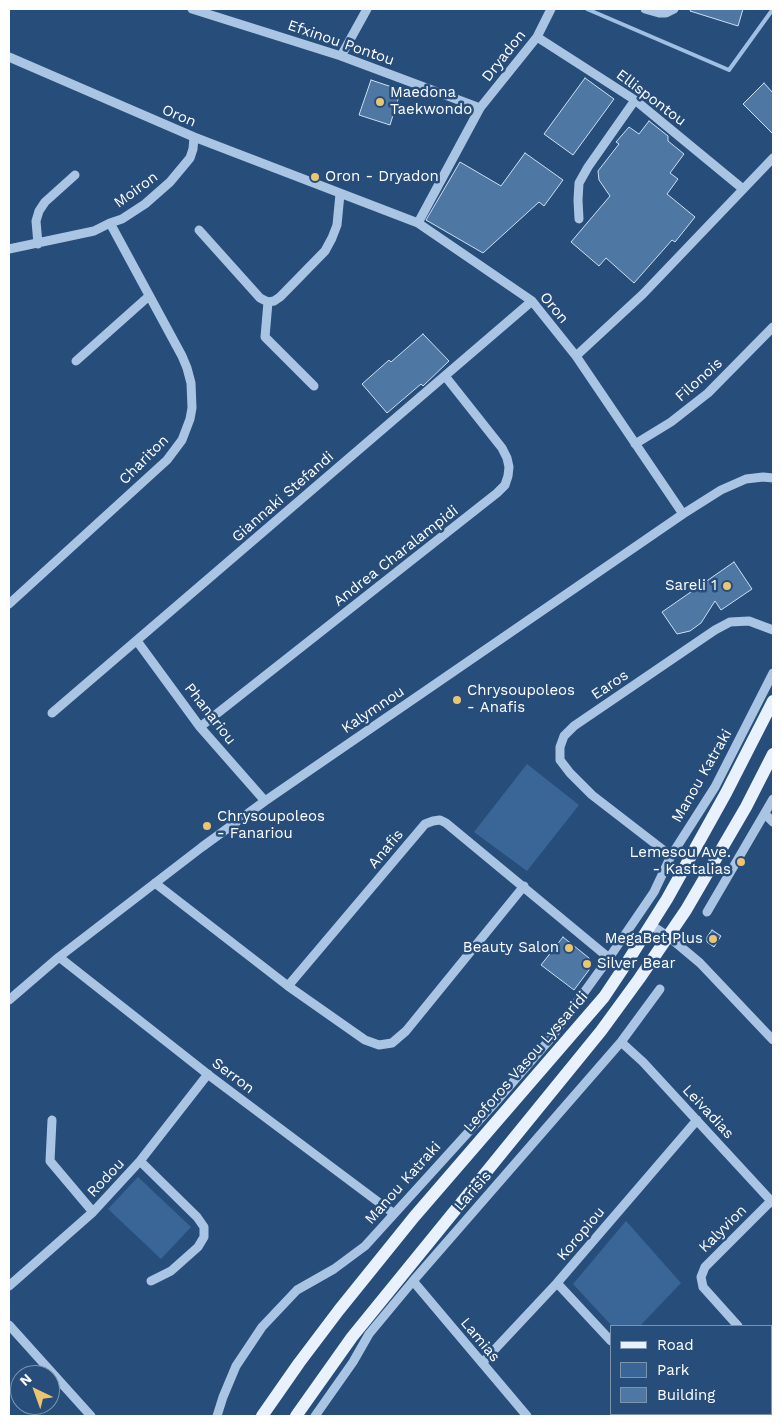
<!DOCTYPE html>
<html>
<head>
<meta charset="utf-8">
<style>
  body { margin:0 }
  #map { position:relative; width:782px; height:1425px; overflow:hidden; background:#274d7a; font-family:"Work Sans",sans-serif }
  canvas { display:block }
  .frame { position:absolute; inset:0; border:10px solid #fff; pointer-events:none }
  .legend { position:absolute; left:610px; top:1325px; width:162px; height:90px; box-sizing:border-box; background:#274d7a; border:1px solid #7d94af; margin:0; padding:6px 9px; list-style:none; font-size:15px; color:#fff }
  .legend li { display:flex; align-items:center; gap:10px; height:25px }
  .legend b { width:25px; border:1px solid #7d94af }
  .north { position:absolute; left:10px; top:1365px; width:50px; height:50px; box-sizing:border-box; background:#274d7a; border:1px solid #7d94af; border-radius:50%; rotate:318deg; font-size:14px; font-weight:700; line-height:20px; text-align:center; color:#fff }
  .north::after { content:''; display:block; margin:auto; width:18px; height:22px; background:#ebc570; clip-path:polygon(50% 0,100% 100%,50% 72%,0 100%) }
</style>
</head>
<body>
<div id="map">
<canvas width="782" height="1425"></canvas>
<div class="frame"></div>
<ul class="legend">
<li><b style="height:6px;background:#e9f1fc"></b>Road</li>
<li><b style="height:14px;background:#3a6697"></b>Park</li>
<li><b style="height:14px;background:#4f77a3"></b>Building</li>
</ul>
<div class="north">N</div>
</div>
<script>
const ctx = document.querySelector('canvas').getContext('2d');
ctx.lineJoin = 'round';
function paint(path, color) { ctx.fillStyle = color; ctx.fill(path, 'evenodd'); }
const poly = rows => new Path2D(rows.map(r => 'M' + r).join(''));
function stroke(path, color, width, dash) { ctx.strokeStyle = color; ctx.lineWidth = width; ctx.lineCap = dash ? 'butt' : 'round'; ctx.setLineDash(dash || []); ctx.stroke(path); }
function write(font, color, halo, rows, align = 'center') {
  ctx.font = font + ' "Work Sans",sans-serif'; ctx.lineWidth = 5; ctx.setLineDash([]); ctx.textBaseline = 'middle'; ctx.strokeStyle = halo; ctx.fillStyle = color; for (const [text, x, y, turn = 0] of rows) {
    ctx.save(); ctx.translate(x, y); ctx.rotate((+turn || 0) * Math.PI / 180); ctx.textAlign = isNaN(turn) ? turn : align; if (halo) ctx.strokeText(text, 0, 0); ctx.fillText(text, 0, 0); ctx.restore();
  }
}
const green = poly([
  [527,764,579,805,527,871,474,832],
  [138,1177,191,1227,161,1259,108,1209],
  [626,1221,681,1283,640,1326,612,1326,573,1284]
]);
const stream = poly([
  [587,9,729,70,773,9]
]);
const building = poly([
  [691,9,743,9,738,26,690,11,691,9],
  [585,78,614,99,573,155,544,134,585,78],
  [371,80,401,90,390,125,359,115,371,80],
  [764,83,773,93,773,134,743,104,764,83],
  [649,121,668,136,668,141,684,154,670,173,678,179,667,194,695,217,675,242,672,240,634,283,606,258,599,266,571,242,610,196,599,180,598,171,619,144,616,142,629,127,639,134,649,121],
  [525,153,563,180,544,206,539,202,483,253,426,220,460,162,501,186,525,153],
  [423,334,449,361,423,386,421,384,387,413,362,384,389,360,391,362,423,334],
  [734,562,752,589,721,610,715,601,701,623,690,631,677,634,662,612,734,562],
  [712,930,721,936,714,947,707,942,707,937,712,930],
  [563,937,589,958,589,970,574,990,541,965,563,937]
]);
const minor = poly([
  [192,9,341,56,480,108],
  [645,9,659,13,666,13,674,9],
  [537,37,635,100,743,189],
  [341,56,367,9],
  [9,57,194,137,418,223,532,301,576,356,683,514],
  [579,219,578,200,579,183,588,167,635,100],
  [418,223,480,108,537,37,551,9],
  [199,230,260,298,268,302,274,301,280,297,325,251,332,238,337,225,340,194],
  [38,244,36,221,39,211,45,202,75,175],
  [9,249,94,231,110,223,122,219,145,204,170,182,190,158,193,149,194,137],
  [268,302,265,337,314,386],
  [576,356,643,294,773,158],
  [76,361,149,296],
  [635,444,671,422,708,393,773,327],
  [9,604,167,460,182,440,190,419,192,408,191,383,187,368,182,356,110,223],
  [137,641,200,727,265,801],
  [52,713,532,301],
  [200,727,497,493,505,485,508,476,509,467,507,458,502,448,445,376],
  [765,814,773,822],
  [671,856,592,795,570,773,560,760,560,747,564,736,574,726,715,630,730,622,749,621,773,630],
  [155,883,288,986,365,1040,379,1045,392,1043,406,1031,524,886],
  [707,912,773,799],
  [651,925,669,937,700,963,773,1040],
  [59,957,210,1076,393,1213],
  [288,986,425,824,433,821,440,820,446,823,609,958],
  [9,1000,59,957,202,847,265,801,683,514,721,490,746,479,763,477,773,478],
  [621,1042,643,1062,773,1203],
  [52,1120,50,1161,93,1212],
  [140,1161,197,1217,204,1227,204,1237,198,1247,171,1271,151,1281],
  [413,1281,527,1416],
  [557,1283,611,1341],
  [9,1286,93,1212,140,1161,208,1074],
  [9,1325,91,1416],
  [738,1326,703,1287,701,1277,705,1267,771,1201],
  [771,1362,773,1365],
  [482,1363,557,1283,697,1120],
  [679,1414,681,1416],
  [217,1416,223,1397,236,1366,262,1327,297,1290,334,1269,365,1246,493,1105,551,1038,609,958,654,892,671,856,715,787,773,673],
  [315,1416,353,1362,369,1334,413,1281,621,1042,660,989],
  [667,1416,670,1414]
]);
const major = poly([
  [262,1416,299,1363,339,1310,414,1217,604,997,626,964,667,899,726,793,773,701],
  [296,1416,352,1337,601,1031,639,979,686,910,746,807,773,754]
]);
const markers = [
  [380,102,5,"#ebc570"],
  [315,177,5,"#ebc570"],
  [727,586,5,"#ebc570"],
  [457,700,5,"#ebc570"],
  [207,826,5,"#ebc570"],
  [741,862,5,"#ebc570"],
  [713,939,5,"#ebc570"],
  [569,948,5,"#ebc570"],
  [587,964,5,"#ebc570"]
];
const streetNames = [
  ["Efxinou Pontou",341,43,19],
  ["Dryadon",504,56,-52],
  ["Ellispontou",651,98,37],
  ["Oron",179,116,23],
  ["Moiron",136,190,-36],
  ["Oron",554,308,50],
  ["Filonois",699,380,-42],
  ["Chariton",144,460,-45],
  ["Giannaki Stefandi",283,497,-41],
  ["Andrea Charalampidi",396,556,-38],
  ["Earos",610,685,-34],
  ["Kalymnou",373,710,-34],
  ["Phanariou",210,714,52],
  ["Manou Katraki",702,776,-60],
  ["Anafis",386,849,-50],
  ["Leoforos Vasou Lyssaridi",526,1062,-49],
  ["Serron",233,1076,37],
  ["Leivadias",708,1112,47],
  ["Rodou",106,1178,-47],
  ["Manou Katraki",403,1183,-48],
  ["Larisis",473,1191,-49],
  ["Kalyvion",723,1229,-45],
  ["Koropiou",581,1234,-50],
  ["Lamias",480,1340,50]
];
const poiNames = [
  ["Maedona",390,93],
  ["Taekwondo",390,110],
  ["Oron - Dryadon",325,177],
  ["Sareli 1",717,586,"right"],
  ["Chrysoupoleos",467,691],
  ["- Anafis",467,708],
  ["Chrysoupoleos",217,817],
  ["- Fanariou",217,834],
  ["Lemesou Ave.",731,853,"right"],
  ["- Kastalias",731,870,"right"],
  ["MegaBet Plus",703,939,"right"],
  ["Beauty Salon",559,948,"right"],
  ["Silver Bear",597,964]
];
paint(green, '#3a6697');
stroke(stream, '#9fc0e4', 4);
paint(building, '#4f77a3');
stroke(building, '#ccdff3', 1);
stroke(minor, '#aac5e3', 9);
stroke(major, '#e9f1fc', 12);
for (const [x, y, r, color] of markers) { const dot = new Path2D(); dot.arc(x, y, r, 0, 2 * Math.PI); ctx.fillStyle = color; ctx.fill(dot); stroke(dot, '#274d7a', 2); }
write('15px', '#fff', '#274d7a', streetNames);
write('15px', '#fff', '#274d7a', poiNames, 'left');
</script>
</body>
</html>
